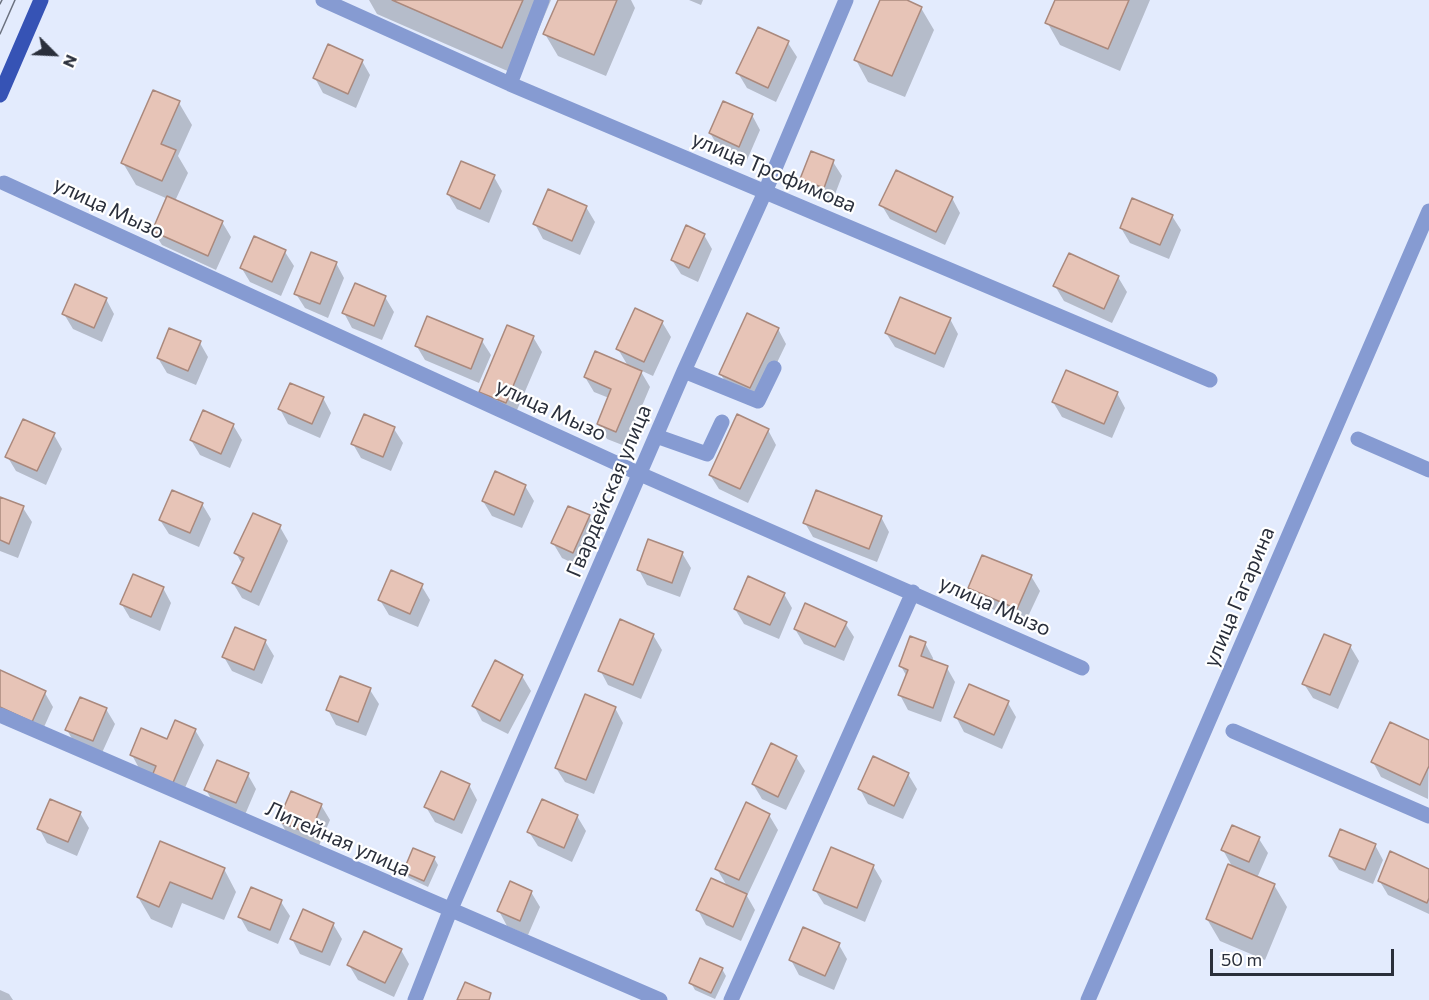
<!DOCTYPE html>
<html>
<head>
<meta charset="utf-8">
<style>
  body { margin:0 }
  #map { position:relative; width:1429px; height:1000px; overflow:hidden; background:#e3ebfd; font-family:Commissioner,sans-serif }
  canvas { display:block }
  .north { position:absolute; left:24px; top:24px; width:60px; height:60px; -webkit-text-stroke:4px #fff; paint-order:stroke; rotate:114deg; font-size:16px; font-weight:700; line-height:24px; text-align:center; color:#2a2f3b }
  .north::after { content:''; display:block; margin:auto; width:21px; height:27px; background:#2a2f3b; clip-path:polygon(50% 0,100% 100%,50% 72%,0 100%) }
  .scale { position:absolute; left:1210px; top:949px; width:184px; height:27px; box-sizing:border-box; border:3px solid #2a2f3b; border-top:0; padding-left:8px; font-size:18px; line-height:21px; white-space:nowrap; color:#2a2f3b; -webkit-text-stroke:4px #fff; paint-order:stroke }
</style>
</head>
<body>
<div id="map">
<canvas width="1429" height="1000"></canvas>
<div class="north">N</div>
<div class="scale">50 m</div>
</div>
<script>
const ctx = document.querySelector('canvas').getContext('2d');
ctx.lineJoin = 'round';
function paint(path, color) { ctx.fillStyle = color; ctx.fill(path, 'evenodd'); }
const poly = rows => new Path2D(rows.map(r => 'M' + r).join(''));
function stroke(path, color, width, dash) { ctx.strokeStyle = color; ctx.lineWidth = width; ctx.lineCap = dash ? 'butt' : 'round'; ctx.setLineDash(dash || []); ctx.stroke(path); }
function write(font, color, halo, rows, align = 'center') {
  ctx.font = font + ' Commissioner,sans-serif'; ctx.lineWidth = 4.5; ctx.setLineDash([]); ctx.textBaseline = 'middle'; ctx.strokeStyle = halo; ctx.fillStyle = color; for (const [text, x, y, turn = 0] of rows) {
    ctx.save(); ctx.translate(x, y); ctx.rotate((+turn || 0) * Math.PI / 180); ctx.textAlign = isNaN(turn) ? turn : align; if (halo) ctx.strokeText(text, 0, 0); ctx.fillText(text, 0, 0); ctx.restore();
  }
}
const shadow = poly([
  [369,0,551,0,519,76,377,14],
  [559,0,631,0,635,8,606,76,558,56,545,34],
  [689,0,703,0,701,5],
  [881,0,903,0,921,8,934,30,905,97,868,82,856,60],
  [1057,0,1150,0,1120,71,1060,45,1047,22],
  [788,43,797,57,776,102,747,88,738,73],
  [362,61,370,75,356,108,323,93,315,78],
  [179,103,192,125,178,156,188,173,175,201,222,222,231,237,216,270,162,245,153,231,168,199,136,185,123,163],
  [752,115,760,130,747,160,719,148,710,133],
  [833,162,842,176,832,202,811,194,802,179],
  [494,177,502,191,489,223,457,209,448,194],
  [952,198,960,213,945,245,890,219,881,204],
  [586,207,595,222,580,255,543,239,535,224],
  [1172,216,1181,230,1169,259,1130,243,1121,228],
  [704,235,712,249,698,282,681,274,672,260],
  [254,238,285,252,294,266,281,296,250,282,241,267],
  [336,263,344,278,328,318,305,308,296,294],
  [1118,277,1127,292,1112,323,1064,301,1055,286],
  [385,297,394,312,382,340,352,328,344,313],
  [106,299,114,314,102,342,73,329,64,314],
  [950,319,958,334,944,368,895,347,886,333],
  [662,322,671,337,653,376,640,370,650,387,625,446,607,439,598,424,609,398,594,392,585,377,628,366,618,349],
  [508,327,533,337,542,352,514,417,489,406,480,392],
  [778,329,786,344,758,402,729,388,720,373],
  [482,341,491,355,479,383,425,360,416,345],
  [200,343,208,357,196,385,167,373,158,358],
  [1117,393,1125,408,1112,438,1062,417,1053,402],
  [323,398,331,413,320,438,288,424,280,409],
  [365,416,394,429,403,443,391,471,361,458,353,444],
  [233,425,242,440,230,468,200,455,191,440],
  [768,430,776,445,748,503,719,489,710,475],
  [54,435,62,449,46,485,16,471,7,456],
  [525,486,534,501,522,528,492,516,483,501],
  [0,498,23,508,32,522,18,558,0,551],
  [202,504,211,519,199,547,169,534,160,520],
  [589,516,597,531,581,567,562,558,553,543],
  [881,517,889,532,877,562,813,537,805,523],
  [280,527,288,541,259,606,242,598,233,583,242,564,236,553],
  [682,553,691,568,680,597,647,585,639,570],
  [1031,576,1040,591,1025,623,978,603,969,588],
  [421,585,430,600,418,627,389,615,380,600],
  [163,588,171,603,160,631,130,618,121,603],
  [784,594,792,608,779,639,744,624,735,609],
  [845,623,854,637,844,661,804,644,795,629],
  [653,635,662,650,641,699,608,685,600,670],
  [265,641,274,656,262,684,232,671,224,657],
  [925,643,933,658,932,662,947,668,955,682,941,722,908,710,900,695,907,677,901,666],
  [1350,646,1359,661,1338,709,1313,698,1304,684],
  [0,672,45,693,53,707,40,736,0,717],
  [522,676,531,691,508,734,482,721,474,706],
  [370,690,379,704,366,736,336,725,328,710],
  [1008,703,1016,717,1002,749,964,732,956,717],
  [615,708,623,723,594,794,565,782,556,768],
  [106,709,115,724,101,755,75,744,67,730],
  [195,730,204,745,180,799,140,770,132,755],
  [1429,742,1428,799,1381,777,1373,762],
  [796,757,805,771,786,810,762,799,753,784],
  [908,774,917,789,903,819,868,804,860,789],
  [248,775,256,789,244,817,214,804,206,790],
  [469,785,477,800,462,834,435,822,426,807],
  [292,793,321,805,330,820,318,848,288,835,280,821],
  [80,813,89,828,77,856,47,843,39,828],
  [769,815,778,830,747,896,755,910,741,941,706,925,698,910,727,886,717,869],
  [577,816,586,831,572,862,538,846,529,832],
  [1259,839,1268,853,1257,878,1274,885,1287,907,1265,960,1220,941,1207,919,1233,868,1223,850],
  [161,843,224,869,236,892,224,920,182,903,172,928,151,919,138,897],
  [1375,845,1383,860,1373,884,1339,870,1330,856],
  [434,858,438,865,428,887,409,878,405,872],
  [873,866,882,881,865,922,824,904,815,890],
  [1429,870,1429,914,1388,895,1379,880],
  [531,892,540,907,528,935,507,926,499,911],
  [281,902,290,916,278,944,248,931,240,917],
  [333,924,342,939,330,966,300,954,292,939],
  [839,945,847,959,834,990,799,975,791,960],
  [401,950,409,964,394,997,358,980,349,965],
  [722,969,726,976,715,999,695,990,691,983],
  [0,990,9,994,13,1000,0,1000]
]);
const building = poly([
  [392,0,523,0,502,48,392,0],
  [558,0,617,0,594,55,543,34,558,0],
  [880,0,907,0,922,7,892,76,854,60,880,0],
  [1055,0,1129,0,1108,49,1045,23,1055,0],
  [758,27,789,41,768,88,736,73,758,27],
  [328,44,363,60,348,94,313,78,328,44],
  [153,90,180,101,161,144,176,150,162,181,121,163,153,90],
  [723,101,753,114,739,147,709,133,723,101],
  [811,151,834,160,824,188,800,179,811,151],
  [461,161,495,175,480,209,447,194,461,161],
  [896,170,953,197,936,232,879,205,896,170],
  [548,189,587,206,572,241,533,224,548,189],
  [167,196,223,221,208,256,152,231,167,196],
  [1132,198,1173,215,1160,245,1120,228,1132,198],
  [686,225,705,234,689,268,671,260,686,225],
  [254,236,286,250,272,282,240,268,254,236],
  [311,252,337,262,320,304,294,294,311,252],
  [1069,253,1119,276,1104,309,1053,286,1069,253],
  [355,283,386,296,374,326,342,313,355,283],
  [75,284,107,298,94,328,62,314,75,284],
  [900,297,951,318,935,354,885,333,900,297],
  [635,308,663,321,644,362,616,349,635,308],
  [747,313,779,328,750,388,719,374,747,313],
  [427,316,483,339,471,369,415,346,427,316],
  [507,325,534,336,506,403,479,392,507,325],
  [169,328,201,341,188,371,157,358,169,328],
  [595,351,642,371,616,432,597,424,611,389,584,377,595,351],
  [1066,370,1118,392,1104,424,1052,402,1066,370],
  [290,383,324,397,312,424,278,409,290,383],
  [203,410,234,424,221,454,190,440,203,410],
  [364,414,395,427,383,457,351,444,364,414],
  [737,414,769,429,740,489,709,475,737,414],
  [23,419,55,433,37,471,5,457,23,419],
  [495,471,526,485,514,515,482,501,495,471],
  [172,490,203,503,190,533,159,520,172,490],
  [816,490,882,516,869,549,803,523,816,490],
  [0,497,24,506,9,544,0,540,0,497],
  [568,506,590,515,573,553,551,543,568,506],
  [253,513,281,525,251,592,232,583,244,558,234,553,253,513],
  [648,539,683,552,672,583,637,570,648,539],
  [982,555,1032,575,1017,609,968,588,982,555],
  [391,570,423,584,410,614,378,600,391,570],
  [133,574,164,587,151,617,120,604,133,574],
  [748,576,785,593,770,625,734,609,748,576],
  [805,603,847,622,835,647,794,629,805,603],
  [620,619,654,634,633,685,598,671,620,619],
  [235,627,266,640,254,670,222,657,235,627],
  [1324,634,1351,645,1330,695,1302,684,1324,634],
  [910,636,926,642,921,656,948,666,933,708,898,695,908,670,899,666,910,636],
  [495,660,523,675,500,721,472,706,495,660],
  [0,670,46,691,32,722,0,707,0,670],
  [340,676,371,688,358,722,326,710,340,676],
  [969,684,1009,701,994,735,954,717,969,684],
  [585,694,616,707,586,780,555,768,585,694],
  [80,697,107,708,93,741,65,730,80,697],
  [175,720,196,729,172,785,152,776,156,766,130,755,141,728,167,739,175,720],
  [1390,722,1429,740,1429,766,1420,785,1371,762,1390,722],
  [771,743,797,756,778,797,752,784,771,743],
  [873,756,909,773,894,806,858,789,873,756],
  [217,760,249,773,236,803,204,790,217,760],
  [441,771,470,784,454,820,424,807,441,771],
  [291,791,322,804,310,834,278,821,291,791],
  [50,799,81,812,68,842,37,829,50,799],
  [542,799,578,815,564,848,527,832,542,799],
  [746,802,770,814,739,880,715,869,746,802],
  [1232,825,1260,837,1249,862,1221,850,1232,825],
  [1340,829,1376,844,1365,870,1329,856,1340,829],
  [160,841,225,868,212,899,170,882,159,907,137,897,160,841],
  [831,847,874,865,857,908,813,890,831,847],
  [413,848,435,857,424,881,403,872,413,848],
  [1390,851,1429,869,1429,898,1427,903,1378,881,1390,851],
  [1228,864,1275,884,1252,939,1206,919,1228,864],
  [711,878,747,894,733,927,696,910,711,878],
  [510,881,532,891,520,921,497,911,510,881],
  [251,887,282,900,270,930,238,917,251,887],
  [303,909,334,923,322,952,290,939,303,909],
  [803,927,840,943,825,976,789,960,803,927],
  [364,931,402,949,385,983,347,965,364,931],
  [700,958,723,968,711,993,689,983,700,958],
  [465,982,491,993,489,1000,457,1000,465,982]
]);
const minor = poly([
  [323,0,510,84,1210,380],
  [510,84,542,0],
  [4,183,640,474,1082,668],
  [684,371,758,401,774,368],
  [656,436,707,454,722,422],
  [1358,439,1429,470],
  [0,715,660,1000],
  [1233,731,1429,816],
  [415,1000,450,911,684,371,765,192,846,0],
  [731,1000,913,592],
  [1088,1000,1429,211]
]);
const major = poly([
  [0,95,41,0]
]);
const tram = poly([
  [0,4,2,0],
  [0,34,15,0]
]);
const streetNames = [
  ["улица Трофимова",774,172,23],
  ["улица Мызо",109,208,25],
  ["улица Мызо",551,410,25],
  ["Гвардейская улица",609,491,-67],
  ["улица Гагарина",1239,597,-67],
  ["улица Мызо",995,606,24],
  ["Литейная улица",338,839,24]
];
paint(shadow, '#0003');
paint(building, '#e7c4b7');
stroke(building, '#aa897d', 1.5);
stroke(minor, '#869bd2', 15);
stroke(major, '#3653b5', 15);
stroke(tram, '#6b717f', 1.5);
write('21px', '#2a2f3b', '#fff', streetNames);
</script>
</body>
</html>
